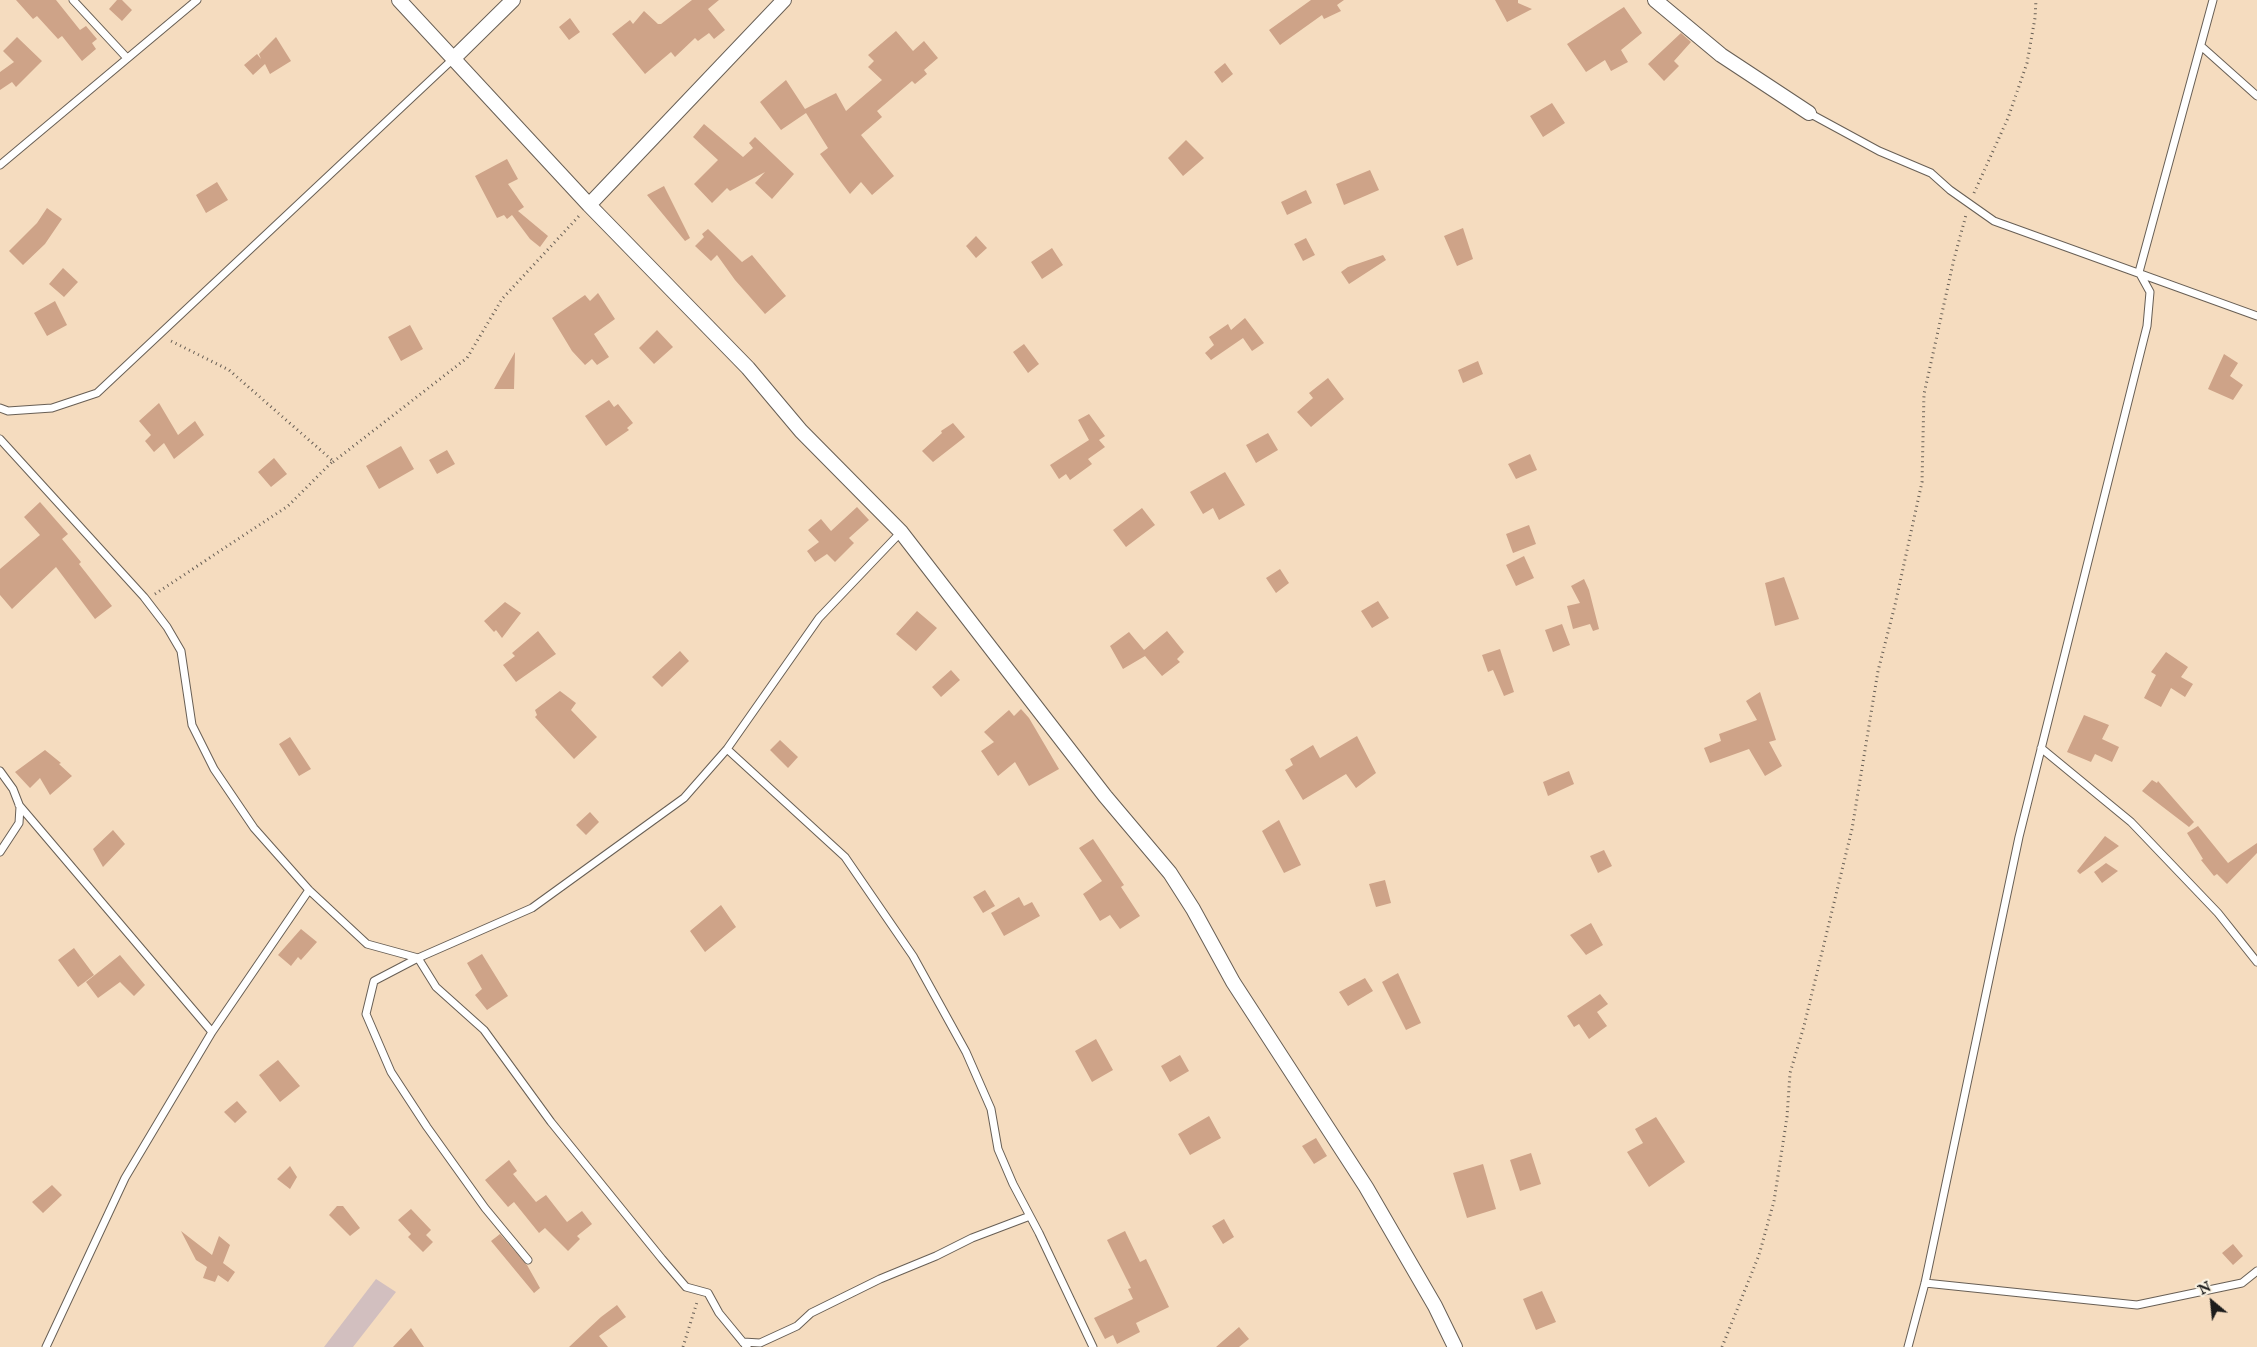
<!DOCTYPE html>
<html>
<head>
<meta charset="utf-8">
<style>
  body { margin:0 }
  #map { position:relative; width:2257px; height:1347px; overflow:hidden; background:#f5dcbf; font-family:"IM FELL English",serif }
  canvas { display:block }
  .north { position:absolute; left:2187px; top:1277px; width:50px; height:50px; -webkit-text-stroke:4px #fcf5e5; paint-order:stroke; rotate:332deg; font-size:14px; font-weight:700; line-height:20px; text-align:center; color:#1c1c1c }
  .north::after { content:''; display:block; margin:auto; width:18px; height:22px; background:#1c1c1c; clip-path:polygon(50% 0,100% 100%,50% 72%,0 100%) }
</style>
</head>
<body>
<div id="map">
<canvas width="2257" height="1347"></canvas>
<div class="north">N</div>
</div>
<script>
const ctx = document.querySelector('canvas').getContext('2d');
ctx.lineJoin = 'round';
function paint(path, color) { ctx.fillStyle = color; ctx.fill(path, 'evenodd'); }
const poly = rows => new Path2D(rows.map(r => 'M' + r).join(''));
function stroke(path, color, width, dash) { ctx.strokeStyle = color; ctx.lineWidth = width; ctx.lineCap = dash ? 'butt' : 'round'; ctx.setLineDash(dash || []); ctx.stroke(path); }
const industrial = poly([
  [376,1279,396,1292,353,1347,324,1347]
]);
const building = poly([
  [16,0,56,0,80,30,86,26,97,39,92,43,96,49,82,61,62,36,58,39,37,16,33,19],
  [117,0,122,0,132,10,122,21,109,9],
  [692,0,719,0,708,9,725,30,714,39,709,33,698,41,695,38,675,57,671,52,645,74,612,34,630,20,633,24,644,11,658,24,661,24],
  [1311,0,1344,0,1337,5,1341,11,1324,19,1322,15,1280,45,1269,30],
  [1495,0,1518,0,1518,3,1532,9,1507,22],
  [1624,7,1642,33,1621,50,1628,62,1611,71,1605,60,1586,72,1567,44],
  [570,18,580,32,569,40,559,27],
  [896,31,913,51,924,41,938,58,924,70,927,74,915,84,912,81,877,111,882,117,861,135,894,176,872,195,861,182,850,194,820,154,828,148,806,113,781,130,760,102,786,80,805,109,836,93,846,111,882,80,868,67,874,61,868,55],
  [1681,33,1691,42,1674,61,1679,66,1664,81,1648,64],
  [17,37,42,61,16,87,12,82,0,90,0,72,14,62,3,51],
  [276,37,291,61,270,74,265,64,253,75,244,65,257,54,261,59,259,54],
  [1225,63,1233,74,1222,83,1214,72],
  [1552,103,1565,123,1543,137,1530,116],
  [704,124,743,157,753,148,749,143,755,137,794,174,772,199,755,183,765,172,730,191,727,188,712,203,694,184,718,160,693,137],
  [1186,140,1204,158,1183,176,1168,158],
  [507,159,518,179,508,184,524,207,518,211,548,236,540,247,530,239,512,215,507,219,504,215,497,218,475,176],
  [1370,170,1379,190,1344,205,1336,184],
  [217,182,228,200,206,213,196,195],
  [664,186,690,238,685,241,647,195],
  [1306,190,1312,203,1287,215,1281,202],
  [47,208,62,219,45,244,23,265,9,251,37,223],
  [1463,228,1473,259,1457,266,1444,236],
  [708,229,742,262,752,255,786,296,765,314,735,280,717,255,711,261,695,246,704,237,702,234],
  [976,236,987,248,976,258,966,246],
  [1306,238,1315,255,1303,261,1294,244],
  [1052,248,1063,265,1042,279,1031,262],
  [1383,255,1386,260,1349,284,1341,272,1348,267],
  [63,268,78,282,64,297,49,284],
  [598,293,615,319,594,334,609,357,597,365,592,359,585,365,572,351,552,318,585,295,590,301],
  [55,301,67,325,47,336,34,313],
  [1245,318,1264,343,1252,351,1243,338,1211,360,1205,353,1214,345,1209,337,1228,324,1231,330],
  [410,325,423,349,401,361,388,337],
  [657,330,673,347,654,364,639,348],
  [1024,344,1039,364,1028,373,1013,352],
  [515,352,514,389,494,389],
  [2224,354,2238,363,2230,376,2243,385,2233,400,2208,389],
  [1478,361,1483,374,1463,383,1458,370],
  [1328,378,1344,399,1311,427,1297,412,1313,398,1309,393],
  [609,400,614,407,618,404,633,423,627,428,629,430,606,446,585,416],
  [159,403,178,435,195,421,204,435,174,459,164,443,154,452,145,441,151,435,139,421],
  [1089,414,1105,436,1099,440,1105,447,1088,459,1092,464,1070,480,1066,474,1059,479,1050,465,1089,440,1078,420],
  [953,423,965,437,933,462,922,451,942,433,941,431],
  [1268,433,1278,450,1256,463,1246,445],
  [401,446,414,469,379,489,366,466],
  [447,450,455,464,437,474,429,460],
  [1530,454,1537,470,1516,479,1508,464],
  [274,458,287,474,271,487,258,472],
  [1225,472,1245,505,1219,520,1213,508,1203,514,1190,492],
  [40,502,68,534,62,539,81,562,79,564,112,606,95,619,56,567,12,609,0,595,0,569,40,535,24,517],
  [857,507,869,520,849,538,854,543,835,562,827,554,815,562,807,551,819,542,808,530,821,519,831,531],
  [1142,508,1155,525,1126,547,1113,530],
  [1529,525,1536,544,1513,553,1506,534],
  [1524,556,1534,578,1516,586,1506,565],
  [1280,569,1289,583,1276,593,1266,578],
  [1784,577,1799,619,1775,626,1765,583],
  [1584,579,1589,590,1599,629,1593,631,1590,624,1573,629,1567,606,1580,603,1571,586],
  [1378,601,1389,618,1372,628,1361,611],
  [505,602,521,613,502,638,496,630,494,632,484,621],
  [917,611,937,628,916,651,896,634],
  [1562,624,1570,645,1553,652,1545,630],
  [538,631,556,654,516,682,503,665,515,656,512,653],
  [1167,631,1184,652,1177,659,1180,662,1162,676,1145,656,1123,669,1110,646,1129,632,1144,650],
  [1500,649,1514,692,1504,696,1493,670,1488,672,1482,655],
  [680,651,689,661,662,687,652,677],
  [2166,652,2188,667,2181,677,2193,684,2185,697,2171,688,2161,707,2144,698,2156,675,2151,672],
  [951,670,960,680,941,697,932,687],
  [560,691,576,703,571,710,597,737,574,759,535,717,537,715,535,710],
  [1760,692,1776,740,1769,742,1782,766,1765,776,1749,749,1710,763,1704,748,1721,741,1719,734,1757,720,1746,701],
  [1021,709,1029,718,1059,769,1029,786,1015,762,998,776,981,751,994,742,984,732,1009,710,1014,716],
  [2084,715,2109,725,2102,739,2119,747,2112,762,2095,754,2091,762,2067,752],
  [1357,736,1376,773,1356,788,1346,774,1303,800,1285,770,1293,765,1290,759,1313,745,1320,758],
  [290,737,311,769,299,776,279,744],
  [780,740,798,757,788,768,770,750],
  [45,750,61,763,59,764,72,776,50,795,40,778,30,788,15,772],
  [1569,771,1574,784,1548,796,1543,782],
  [2152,780,2157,783,2158,781,2194,822,2189,827,2142,791],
  [590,812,599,822,586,835,576,825],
  [1279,820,1301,865,1284,873,1262,831],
  [2198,826,2228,863,2257,843,2257,853,2227,884,2217,874,2214,876,2201,860,2203,859,2187,833],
  [113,830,125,844,103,867,93,849],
  [2105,836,2119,846,2080,874,2077,871],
  [1093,839,1124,885,1121,887,1140,916,1120,929,1110,915,1100,921,1083,894,1102,881,1079,848],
  [1604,850,1612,866,1598,873,1590,856],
  [2106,863,2118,871,2102,883,2094,872],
  [1385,880,1391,903,1376,907,1369,884],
  [985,890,995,906,983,913,973,897],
  [1019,897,1024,906,1032,902,1040,916,1004,936,991,913],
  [721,905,736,927,705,952,690,931],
  [1591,923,1603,945,1586,955,1570,935],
  [301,929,317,942,301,960,298,957,291,966,278,955],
  [74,948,94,975,78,987,58,960],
  [482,954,508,996,487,1010,475,995,482,989,467,963],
  [120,955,145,985,134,996,120,982,98,998,86,982],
  [1398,973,1421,1023,1406,1030,1382,982],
  [1365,978,1373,991,1348,1006,1339,992],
  [1600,994,1608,1004,1597,1012,1607,1026,1589,1039,1579,1024,1574,1027,1567,1016],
  [1096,1039,1113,1070,1092,1082,1075,1051],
  [1180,1055,1189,1071,1170,1082,1161,1066],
  [278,1060,300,1086,280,1102,259,1075],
  [237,1101,247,1112,235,1123,224,1112],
  [1209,1116,1221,1138,1190,1155,1178,1134],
  [1656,1117,1685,1162,1649,1187,1627,1152,1643,1143,1635,1129],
  [1316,1138,1327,1156,1314,1164,1302,1146],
  [1531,1153,1541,1184,1520,1191,1510,1160],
  [509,1160,517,1171,513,1174,536,1202,546,1195,567,1222,582,1211,592,1224,577,1236,580,1239,568,1251,545,1228,539,1233,514,1202,508,1207,485,1180],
  [1483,1164,1496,1209,1467,1218,1453,1173],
  [290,1166,297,1177,290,1189,277,1179],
  [52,1185,62,1195,43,1213,32,1202],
  [337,1206,343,1206,360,1228,350,1236,329,1215],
  [411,1209,431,1230,426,1235,433,1242,423,1252,408,1237,411,1234,398,1220],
  [1224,1219,1234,1237,1223,1244,1212,1226],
  [181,1231,212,1255,219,1236,230,1245,223,1263,235,1272,228,1282,218,1275,215,1282,203,1278,207,1267,196,1260],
  [1125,1231,1140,1262,1146,1259,1169,1307,1136,1323,1140,1332,1117,1344,1113,1335,1105,1339,1094,1318,1133,1299,1128,1289,1131,1288,1107,1240],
  [500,1234,527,1265,540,1288,534,1293,491,1241],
  [2233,1244,2243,1256,2233,1265,2222,1253],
  [1542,1291,1556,1322,1536,1330,1523,1299],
  [617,1305,626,1317,599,1336,608,1347,569,1347,601,1317],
  [1239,1327,1249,1339,1239,1347,1216,1347],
  [411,1328,424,1347,393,1347]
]);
const path = poly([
  [1974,193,2008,118,2027,63,2035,18,2036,0],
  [333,462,467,358,502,299,579,216],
  [155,594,288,506,333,461,229,370,171,341],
  [683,1347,697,1302],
  [1722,1347,1759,1255,1774,1201,1787,1117,1790,1073,1804,1026,1852,829,1878,671,1895,605,1922,482,1924,394,1954,259,1966,215]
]);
const lane = poly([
  [73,0,127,58],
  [2201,46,2257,96],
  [1809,113,1879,151,1931,173,1950,190,1994,221,2257,316],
  [0,165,197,0],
  [0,408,8,411,52,408,97,393,453,59],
  [0,439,144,597,167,627,181,651,192,725,214,769,254,828,309,890,367,944,418,958,374,981,366,1014,391,1072,427,1127,485,1208,528,1260],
  [2041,748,2131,822,2218,913,2257,962],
  [727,749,845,857,913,956,966,1052,991,1109,998,1149,1013,1184,1039,1233,1093,1347],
  [0,771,13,789,20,807,19,823,0,852],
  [19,805,212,1032],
  [1925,1283,2137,1305,2242,1283,2257,1271],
  [743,1342,760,1343,797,1326,811,1313,880,1279,936,1256,972,1238,1030,1216],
  [46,1347,125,1178,212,1032,309,890],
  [747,1347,719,1313,708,1293,686,1287,662,1259,551,1122,484,1030,436,987,418,958,532,908,684,798,727,749,819,618,901,532],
  [1908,1347,1925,1283,2019,837,2147,326,2150,292,2139,272,2213,0]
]);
const street = poly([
  [399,0,589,205,748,368,801,431,901,532,1105,796,1170,873,1193,909,1233,982,1366,1187,1435,1306,1455,1347],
  [1655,0,1721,55,1809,113],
  [453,59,513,0],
  [589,205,784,0]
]);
paint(industrial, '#d2bfbf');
paint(building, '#cea388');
stroke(lane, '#685f55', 9);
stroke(street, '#685f55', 16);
stroke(path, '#685f55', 3, [1, 4]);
stroke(lane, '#fff', 7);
stroke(street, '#fff', 14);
</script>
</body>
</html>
